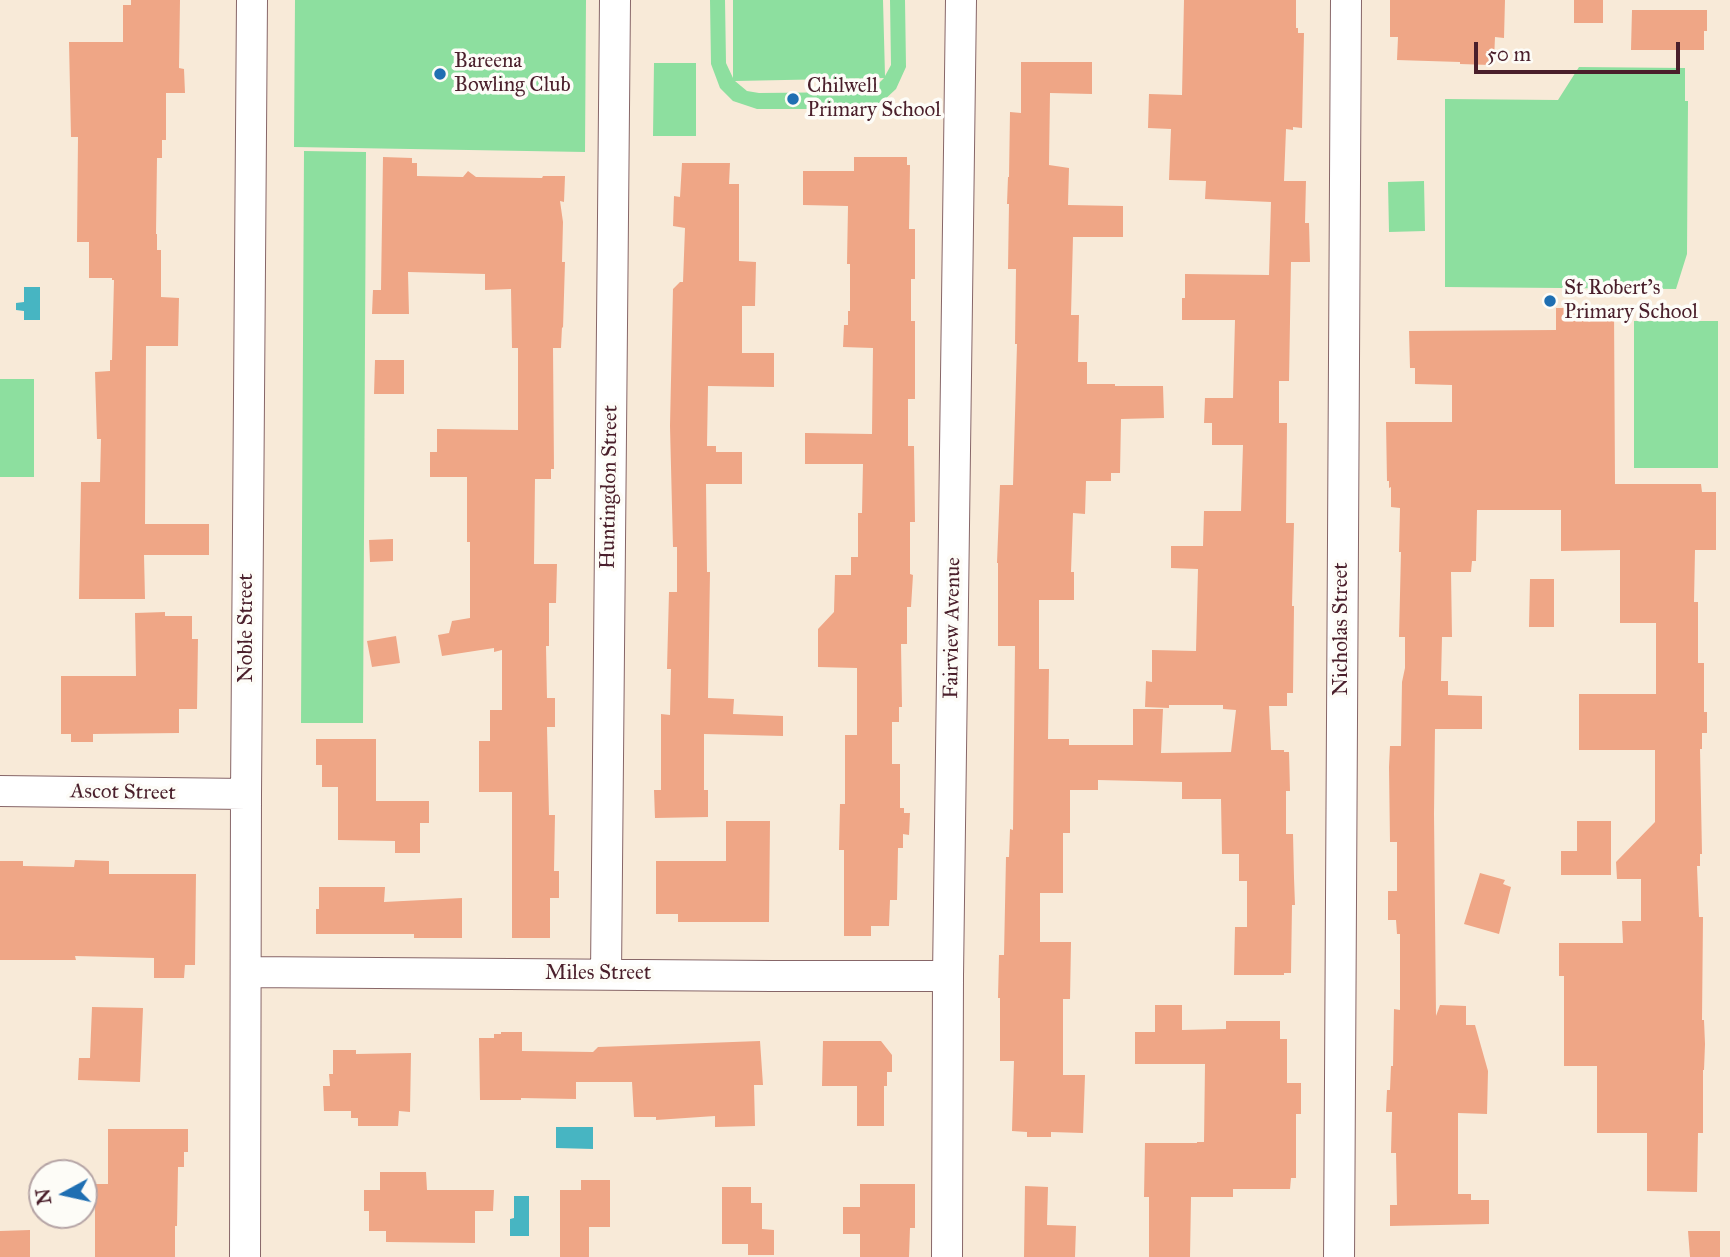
<!DOCTYPE html>
<html>
<head>
<meta charset="utf-8">
<style>
  body { margin:0 }
  #map { position:relative; width:1730px; height:1257px; overflow:hidden; background:#f8ead8; font-family:"IM FELL Great Primer",serif }
  canvas { display:block }
  .north { position:absolute; left:28px; top:1159px; width:70px; height:70px; box-sizing:border-box; background:#fdfcf7; border:2px solid #b5a4a5; border-radius:50%; rotate:262deg; font-size:19px; font-weight:700; line-height:28px; text-align:center; color:#4a1f2b }
  .north::after { content:''; display:block; margin:auto; width:24px; height:32px; background:#1f6fb2; clip-path:polygon(50% 0,100% 100%,50% 72%,0 100%) }
  .scale { position:absolute; left:1474px; top:42px; width:206px; height:32px; box-sizing:border-box; border:4px solid #4a1f2b; border-top:0; padding-left:9px; font-size:21px; line-height:24px; white-space:nowrap; color:#4a1f2b; -webkit-text-stroke:5px #fdfcf7; paint-order:stroke }
</style>
</head>
<body>
<div id="map">
<canvas width="1730" height="1257"></canvas>
<div class="north">N</div>
<div class="scale">50 m</div>
</div>
<script>
const ctx = document.querySelector('canvas').getContext('2d');
ctx.lineJoin = 'round';
function paint(path, color) { ctx.fillStyle = color; ctx.fill(path, 'evenodd'); }
const poly = rows => new Path2D(rows.map(r => 'M' + r).join(''));
function stroke(path, color, width, dash) { ctx.strokeStyle = color; ctx.lineWidth = width; ctx.lineCap = dash ? 'butt' : 'round'; ctx.setLineDash(dash || []); ctx.stroke(path); }
function write(font, color, halo, rows, align = 'center') {
  ctx.font = font + ' "IM FELL Great Primer",serif'; ctx.lineWidth = 7; ctx.setLineDash([]); ctx.textBaseline = 'middle'; ctx.strokeStyle = halo; ctx.fillStyle = color; for (const [text, x, y, turn = 0] of rows) {
    ctx.save(); ctx.translate(x, y); ctx.rotate((+turn || 0) * Math.PI / 180); ctx.textAlign = isNaN(turn) ? turn : align; if (halo) ctx.strokeText(text, 0, 0); ctx.fillText(text, 0, 0); ctx.restore();
  }
}
const green = poly([
  [295,0,586,0,585,152,294,147],
  [710,0,725,0,726,63,733,78,733,0,883,0,885,76,891,65,890,0,905,0,906,67,896,89,882,102,861,109,757,109,733,101,720,88,711,64],
  [884,78,874,88,861,92,759,93,747,91,735,81],
  [654,63,696,63,696,136,653,136],
  [1579,67,1685,68,1685,101,1688,101,1687,254,1676,289,1445,287,1445,99,1558,100],
  [304,151,366,152,363,723,301,723],
  [1424,181,1425,231,1389,232,1388,182],
  [1634,321,1718,321,1718,468,1634,468],
  [0,379,34,379,34,477,0,477]
]);
const water = poly([
  [24,287,40,287,40,320,24,320,24,311,16,310,16,303,24,302],
  [556,1127,593,1127,593,1149,556,1148],
  [514,1196,529,1196,529,1236,510,1236,510,1219,514,1218]
]);
const building = poly([
  [131,0,180,0,179,68,184,69,185,93,166,93,166,140,162,140,162,158,157,158,156,234,157,234,157,250,161,250,161,297,179,298,178,346,146,346,145,524,209,524,209,555,144,555,145,599,79,599,81,482,100,482,101,439,97,439,95,372,110,371,110,360,112,360,114,280,112,280,112,278,89,278,89,242,77,242,78,137,71,137,69,42,123,42,123,5,131,5],
  [1184,0,1296,0,1296,28,1298,28,1298,33,1304,33,1302,128,1293,127,1293,130,1286,129,1284,181,1306,181,1305,223,1309,223,1310,262,1291,262,1289,381,1279,381,1279,423,1287,423,1286,523,1294,523,1292,606,1294,606,1293,693,1287,693,1287,706,1269,706,1271,750,1284,750,1284,752,1289,752,1290,791,1286,791,1286,834,1293,834,1294,878,1295,905,1292,905,1291,973,1284,973,1284,975,1234,975,1235,927,1247,927,1247,881,1239,881,1239,854,1222,854,1221,799,1182,799,1182,782,1098,780,1098,790,1070,790,1070,833,1063,833,1063,893,1040,893,1040,942,1071,942,1070,999,1063,999,1063,1075,1085,1075,1083,1133,1051,1132,1051,1137,1027,1137,1027,1132,1012,1131,1014,1061,1000,1061,1000,998,998,998,999,955,1004,955,1006,857,1009,857,1010,829,1013,830,1015,646,998,646,998,563,997,563,1000,485,1013,485,1017,344,1015,344,1016,269,1008,269,1009,204,1007,204,1008,177,1009,177,1010,112,1021,113,1021,62,1092,62,1092,94,1050,93,1049,165,1069,168,1068,205,1123,206,1123,237,1073,237,1071,315,1079,315,1078,362,1087,362,1087,384,1115,384,1115,386,1163,386,1164,418,1121,419,1120,473,1111,473,1111,481,1086,481,1085,514,1073,513,1071,572,1074,572,1074,600,1039,600,1039,669,1049,669,1048,739,1069,739,1069,745,1133,745,1133,709,1163,709,1161,753,1231,752,1236,710,1223,709,1223,705,1169,705,1169,708,1145,707,1146,681,1152,682,1152,650,1196,651,1198,569,1171,568,1171,546,1203,546,1204,511,1241,511,1243,445,1212,445,1212,423,1204,423,1205,398,1233,398,1235,320,1182,320,1182,298,1185,298,1185,274,1269,275,1271,202,1205,199,1206,181,1169,180,1171,129,1148,128,1149,94,1182,95],
  [1390,0,1505,0,1504,38,1495,37,1494,60,1491,60,1490,65,1460,64,1460,62,1397,60,1398,37,1390,37],
  [1574,0,1603,0,1603,23,1574,23],
  [1632,10,1707,10,1707,31,1704,31,1704,50,1631,50],
  [383,157,412,158,412,163,417,163,417,176,463,177,468,171,476,177,542,178,543,176,565,176,564,202,560,201,563,222,562,262,565,262,563,328,562,327,561,348,553,348,554,469,551,469,551,479,535,479,534,564,557,564,556,603,549,603,549,646,546,646,547,698,555,698,555,727,547,727,549,815,555,815,554,871,559,871,559,898,550,898,550,938,512,938,512,792,479,792,479,741,490,741,490,710,502,710,502,650,494,652,494,648,442,656,438,635,449,633,452,621,470,618,470,542,467,542,467,477,430,477,430,452,437,452,437,429,518,430,518,348,512,348,511,289,485,290,485,274,408,272,409,314,372,314,373,290,381,290],
  [854,157,907,157,907,165,910,165,909,229,915,229,915,279,911,279,911,321,915,321,915,399,908,399,908,446,914,446,915,522,910,522,910,574,913,575,911,607,907,607,907,644,901,644,902,707,899,707,899,722,892,722,892,764,900,764,900,808,904,808,904,813,910,813,909,835,903,834,903,848,898,848,897,900,890,900,889,926,871,926,871,936,844,936,844,850,839,850,840,804,845,804,845,735,857,735,857,668,818,667,818,629,834,612,835,575,851,575,851,557,858,557,858,513,862,513,863,464,805,464,805,433,872,434,873,348,843,347,844,325,848,325,848,311,850,311,850,264,847,264,848,206,803,205,803,171,854,171],
  [682,163,730,163,729,184,739,184,739,261,756,262,755,306,742,306,742,353,774,353,774,387,708,386,707,446,716,446,716,452,742,452,742,484,706,484,707,572,710,572,708,698,734,699,733,714,783,716,783,736,704,734,704,790,708,790,708,817,655,818,654,790,661,790,661,714,670,715,671,669,667,669,669,592,677,592,677,547,673,547,670,426,673,289,680,282,683,282,685,228,673,226,674,196,680,197],
  [1556,308,1614,308,1615,484,1701,484,1702,492,1716,492,1716,550,1695,550,1694,602,1698,602,1698,663,1704,663,1704,712,1707,712,1707,733,1702,733,1702,749,1700,749,1702,854,1700,854,1700,866,1697,866,1699,917,1703,917,1702,1020,1704,1020,1705,1044,1704,1070,1703,1070,1703,1133,1698,1133,1697,1192,1647,1191,1647,1133,1597,1133,1597,1066,1564,1066,1564,976,1559,976,1559,943,1623,943,1622,921,1641,921,1641,879,1617,879,1616,862,1655,822,1655,750,1579,750,1579,694,1656,694,1656,623,1620,623,1620,550,1561,551,1561,510,1477,510,1476,561,1472,561,1471,572,1451,572,1452,637,1442,637,1441,681,1448,681,1448,695,1482,696,1482,729,1435,729,1434,814,1436,1016,1440,1005,1466,1006,1466,1025,1475,1025,1488,1071,1487,1114,1458,1113,1458,1194,1471,1194,1471,1200,1489,1200,1489,1224,1390,1226,1390,1205,1397,1205,1396,1153,1391,1153,1392,1112,1386,1112,1387,1090,1390,1090,1391,1066,1393,1066,1394,1009,1400,1010,1400,934,1397,934,1396,920,1388,920,1388,891,1397,891,1397,842,1390,842,1389,767,1390,746,1401,746,1402,682,1405,668,1405,637,1399,637,1401,552,1399,552,1400,508,1391,507,1391,487,1389,488,1389,481,1387,481,1386,422,1452,422,1452,385,1415,384,1415,368,1410,368,1409,331,1556,330],
  [375,360,404,360,404,394,374,394],
  [393,539,393,561,370,562,369,540],
  [1530,579,1554,579,1554,627,1529,627],
  [165,612,165,616,192,616,192,639,198,639,197,709,179,709,179,733,93,734,93,742,71,742,71,734,61,734,61,676,136,676,135,613],
  [396,636,400,663,372,667,367,641],
  [316,739,376,739,376,801,429,801,429,823,420,823,420,853,395,853,395,841,338,840,338,787,322,787,322,765,316,765],
  [726,821,770,821,769,922,678,922,678,914,656,914,656,861,726,861],
  [1577,821,1611,821,1611,875,1561,875,1561,851,1577,851],
  [75,860,109,861,109,874,196,874,195,965,185,965,184,978,154,978,154,958,75,956,76,960,0,960,0,861,23,861,23,866,74,867],
  [1480,873,1505,880,1503,884,1511,887,1499,934,1464,924],
  [319,887,385,887,384,902,462,898,462,938,414,938,414,934,316,934,316,909,319,909],
  [1155,1005,1182,1005,1182,1030,1226,1029,1226,1021,1280,1021,1280,1039,1287,1039,1287,1083,1301,1083,1301,1114,1296,1114,1296,1178,1291,1178,1290,1189,1233,1189,1233,1197,1191,1197,1190,1257,1149,1257,1149,1197,1144,1197,1145,1143,1197,1143,1197,1142,1204,1142,1205,1064,1135,1064,1135,1032,1155,1032],
  [92,1007,143,1008,140,1082,78,1080,79,1058,90,1058],
  [501,1032,522,1032,522,1051,593,1052,598,1047,760,1041,763,1085,754,1085,755,1126,715,1127,715,1116,656,1120,656,1117,634,1117,632,1082,576,1082,576,1099,521,1098,521,1100,480,1100,479,1038,494,1038,494,1034,501,1034],
  [823,1041,881,1041,892,1055,892,1072,887,1072,887,1086,884,1086,884,1126,857,1126,857,1086,822,1086],
  [333,1050,356,1050,356,1054,411,1053,410,1112,399,1111,398,1126,358,1126,358,1118,351,1118,351,1111,324,1111,323,1086,330,1086,329,1074,333,1074],
  [108,1129,188,1129,188,1152,184,1152,184,1167,178,1167,177,1226,175,1226,175,1257,95,1257,95,1184,108,1184],
  [380,1172,426,1172,427,1190,494,1190,493,1211,475,1211,475,1243,386,1242,386,1231,369,1231,369,1211,364,1211,364,1190,380,1190],
  [581,1180,610,1180,610,1227,589,1227,589,1257,560,1257,560,1190,581,1190],
  [860,1184,915,1184,915,1228,910,1228,909,1257,860,1257,860,1234,843,1234,843,1207,860,1207],
  [1025,1186,1048,1187,1047,1225,1076,1226,1075,1257,1024,1257],
  [722,1187,751,1187,751,1203,762,1203,762,1229,774,1230,774,1255,748,1255,748,1244,722,1244],
  [30,1230,30,1257,0,1257,0,1231],
  [1688,1231,1720,1231,1720,1257,1690,1257]
]);
const minor = poly([
  [0,791,246,794],
  [247,972,772,976,948,976],
  [606,974,615,0],
  [245,1257,246,794,252,0],
  [947,1257,948,976,961,0],
  [1339,1257,1346,0]
]);
const markers = [
  [440,74,7,"#1f6fb2"],
  [793,99,7,"#1f6fb2"],
  [1550,301,7,"#1f6fb2"]
];
const poiNames = [
  ["Bareena",454,62],
  ["Bowling Club",454,86],
  ["Chilwell",807,87],
  ["Primary School",807,111],
  ["St Robert's",1564,289],
  ["Primary School",1564,313]
];
const streetNames = [
  ["Huntingdon Street",610,487,-89],
  ["Noble Street",247,628,-90],
  ["Fairview Avenue",953,628,-89],
  ["Nicholas Street",1342,629,-90],
  ["Ascot Street",123,793,1],
  ["Miles Street",598,974]
];
paint(green, '#8ddf9f');
paint(water, '#47b5c2');
paint(building, '#efa686');
stroke(minor, '#876668', 32);
stroke(minor, '#fff', 30);
for (const [x, y, r, color] of markers) { const dot = new Path2D(); dot.arc(x, y, r, 0, 2 * Math.PI); ctx.fillStyle = color; ctx.fill(dot); stroke(dot, '#fdfcf7', 2.5); }
write('21px', '#4a1f2b', '#fdfcf7', poiNames, 'left');
write('21px', '#4a1f2b', '#fdfcf7', streetNames);
</script>
</body>
</html>
